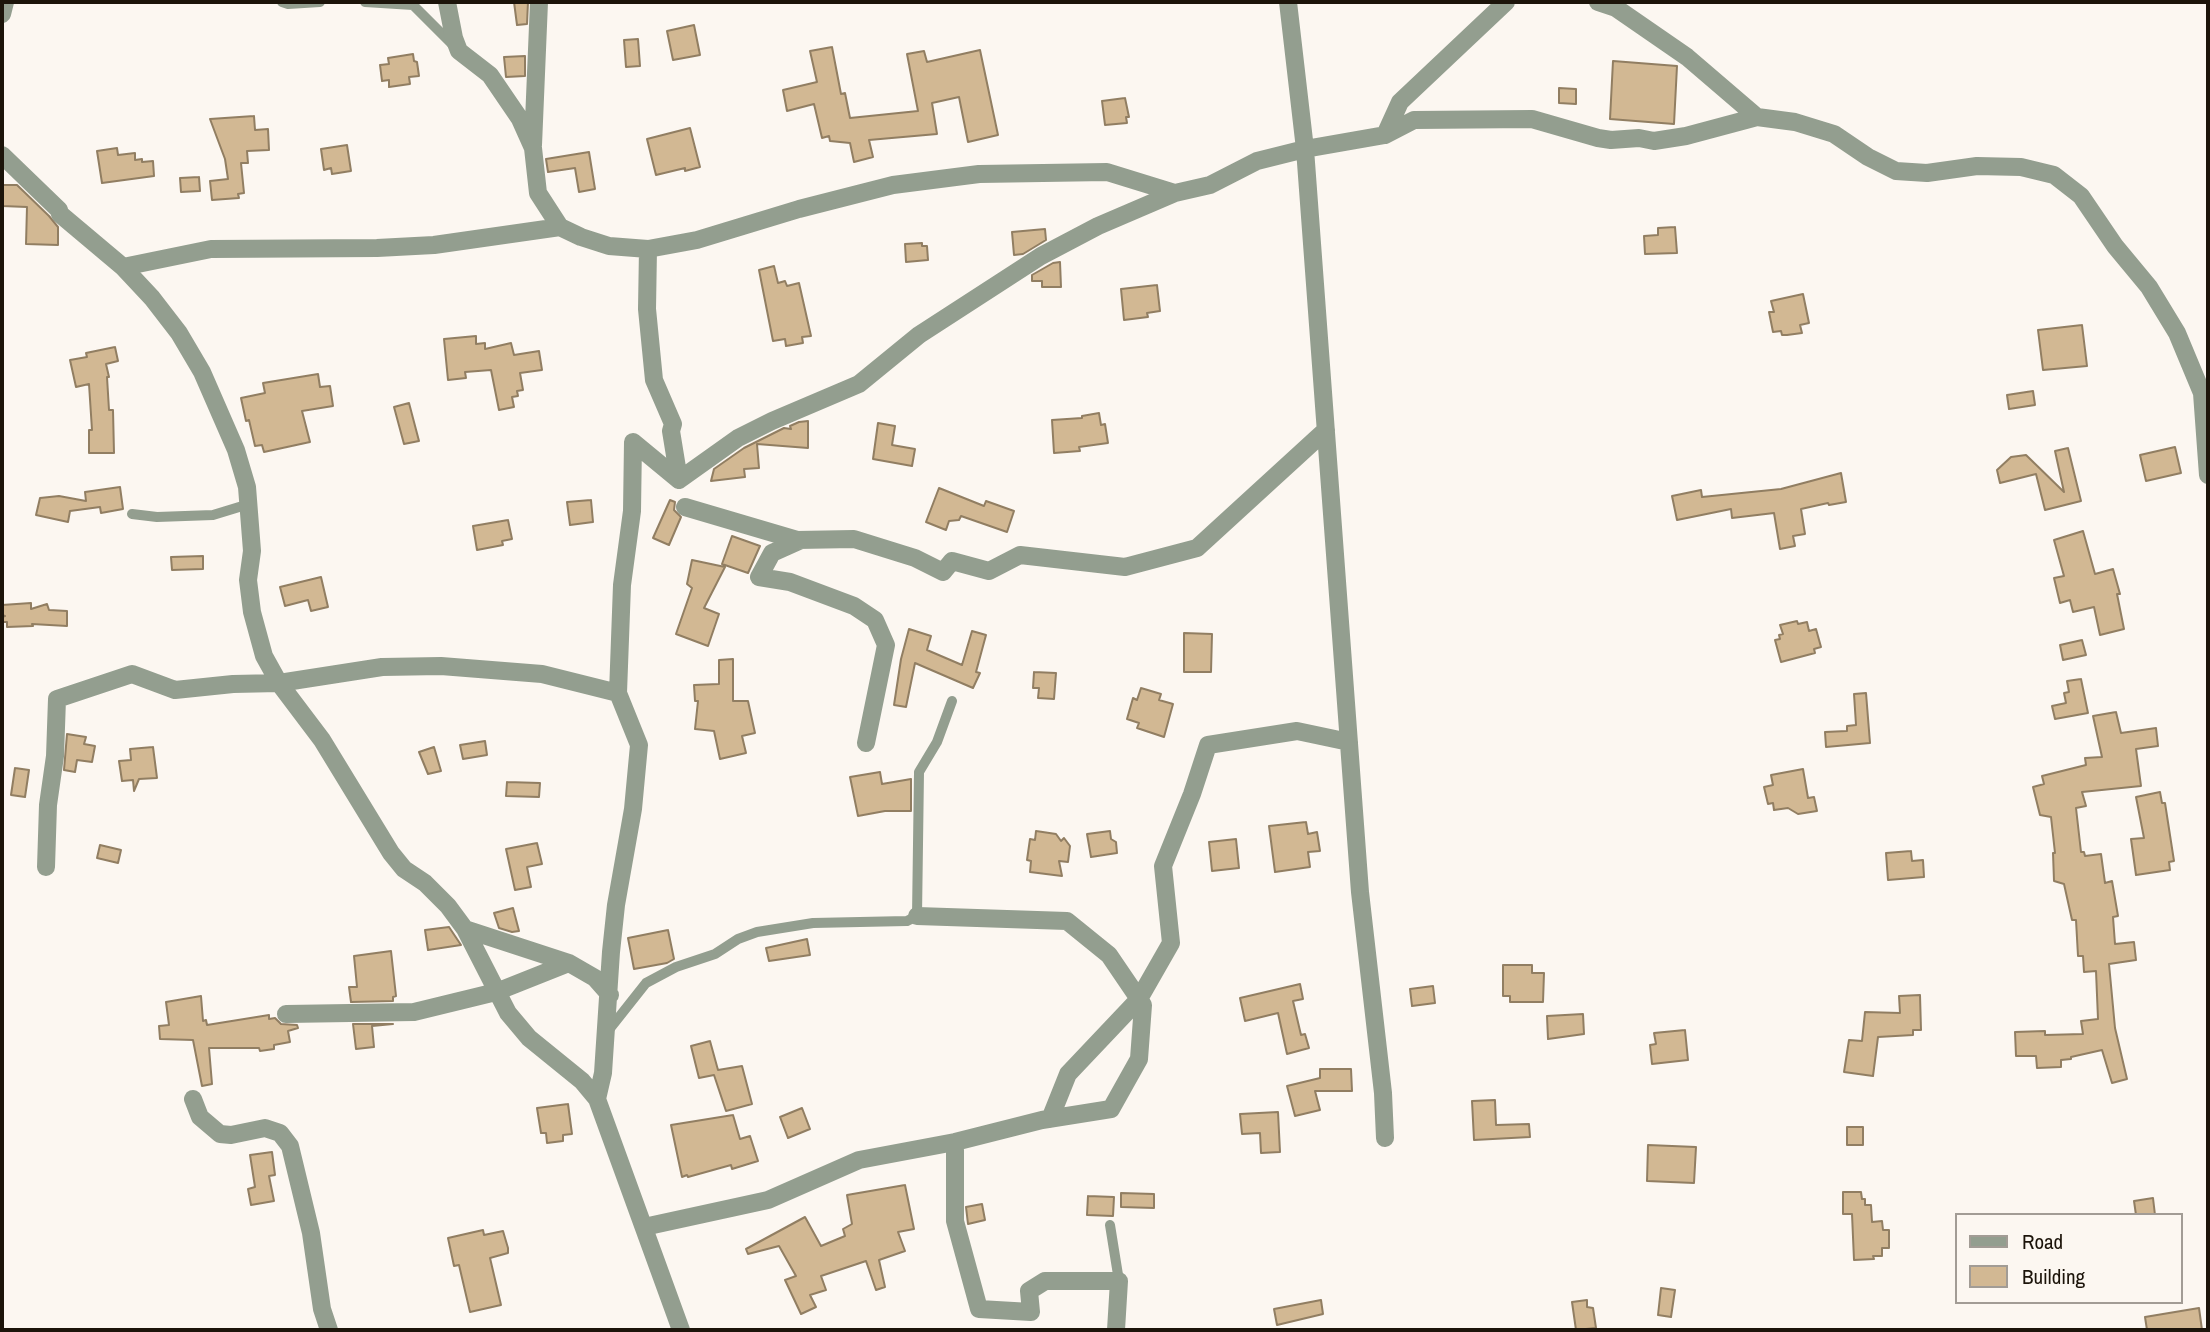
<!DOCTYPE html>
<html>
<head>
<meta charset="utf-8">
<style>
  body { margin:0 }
  #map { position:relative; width:2210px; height:1332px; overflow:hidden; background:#fcf7f1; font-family:"Archivo Narrow",sans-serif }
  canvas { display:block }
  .frame { position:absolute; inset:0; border:4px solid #1c140a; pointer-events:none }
  .legend { position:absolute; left:1955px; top:1213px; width:228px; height:91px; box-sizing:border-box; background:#fcf7f1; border:2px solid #a29c95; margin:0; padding:9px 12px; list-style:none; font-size:21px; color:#1c140a }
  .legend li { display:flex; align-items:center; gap:14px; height:35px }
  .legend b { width:35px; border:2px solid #a29c95 }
</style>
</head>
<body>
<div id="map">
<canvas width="2210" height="1332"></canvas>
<div class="frame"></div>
<ul class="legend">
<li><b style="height:9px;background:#939e8f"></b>Road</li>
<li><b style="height:19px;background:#d2b893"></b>Building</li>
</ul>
</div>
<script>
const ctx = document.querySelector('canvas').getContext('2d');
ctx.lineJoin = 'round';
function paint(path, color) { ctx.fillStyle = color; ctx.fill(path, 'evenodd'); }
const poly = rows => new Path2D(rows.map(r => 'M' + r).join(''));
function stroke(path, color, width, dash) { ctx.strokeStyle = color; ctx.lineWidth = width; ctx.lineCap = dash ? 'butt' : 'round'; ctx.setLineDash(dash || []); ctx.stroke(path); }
const building = poly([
  [514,2,528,2,527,24,517,25,514,2],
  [694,25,700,55,673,60,667,31,694,25],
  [638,39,640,66,626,67,624,40,638,39],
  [832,47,841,94,845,93,850,118,918,111,907,54,924,51,927,62,980,50,998,135,968,142,959,97,932,103,937,134,869,140,873,157,854,162,850,143,830,141,829,136,822,138,814,104,787,111,783,90,817,82,810,51,832,47],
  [413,54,414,61,417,62,419,76,409,77,410,84,389,87,389,80,382,81,380,65,389,64,388,58,413,54],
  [525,56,525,76,506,77,504,57,525,56],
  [1613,61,1677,66,1674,124,1610,119,1613,61],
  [1559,88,1576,89,1576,104,1559,103,1559,88],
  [1125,98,1129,117,1126,117,1127,123,1105,125,1102,101,1125,98],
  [254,116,255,130,268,129,269,150,247,151,248,163,241,163,244,193,238,194,239,198,212,200,210,181,228,179,225,159,210,119,254,116],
  [690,128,700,167,685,171,685,168,656,175,647,139,690,128],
  [347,145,351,171,332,174,331,168,324,170,321,149,347,145],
  [117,148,118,155,135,153,135,160,142,159,142,162,153,161,154,176,102,183,97,151,117,148],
  [589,152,595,189,579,192,575,168,548,172,546,159,589,152],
  [199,177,200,191,181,192,180,178,199,177],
  [2,185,17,185,49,216,58,227,58,245,26,244,27,207,2,206,2,185],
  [1675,227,1677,253,1645,254,1644,236,1658,235,1658,228,1675,227],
  [1045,229,1046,240,1023,254,1014,255,1012,232,1045,229],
  [922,243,922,246,927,246,928,260,906,262,905,244,922,243],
  [1060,262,1061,287,1042,287,1042,281,1032,281,1032,275,1053,263,1060,262],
  [774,266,778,283,785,281,787,286,799,283,811,336,802,337,803,343,786,346,785,339,773,341,759,270,774,266],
  [1157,285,1160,311,1147,313,1148,317,1124,320,1121,289,1157,285],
  [1803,294,1809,323,1800,325,1802,333,1787,335,1782,335,1781,331,1773,332,1769,312,1774,312,1771,301,1803,294],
  [2082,325,2087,366,2043,370,2038,330,2082,325],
  [476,336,476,344,485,343,485,349,511,343,514,355,539,351,542,370,520,373,523,390,517,391,518,396,512,397,514,407,499,410,491,370,465,372,466,378,448,380,444,339,476,336],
  [115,347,118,361,106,364,109,377,107,377,109,410,113,410,114,453,89,453,89,430,92,430,89,384,76,387,70,360,87,357,86,353,115,347],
  [318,374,320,387,330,386,333,406,302,411,310,442,264,452,262,445,255,446,249,420,246,421,241,398,265,393,263,383,318,374],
  [2033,391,2035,405,2009,409,2007,395,2033,391],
  [409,403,419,441,404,444,394,407,409,403],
  [1099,413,1101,425,1105,424,1108,443,1079,447,1080,451,1054,453,1052,420,1082,418,1082,416,1099,413],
  [808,421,808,448,757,444,759,468,744,469,745,477,711,481,714,469,744,448,784,428,791,429,790,426,799,422,808,421],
  [878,423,895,426,892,445,915,449,912,466,873,459,878,423],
  [2175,447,2181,473,2146,481,2140,455,2175,447],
  [2068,448,2081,501,2045,510,2036,474,2000,483,1997,470,2011,457,2026,455,2064,492,2055,451,2068,448],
  [1841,473,1846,502,1829,505,1828,503,1801,509,1805,534,1793,536,1795,546,1780,549,1774,513,1732,518,1731,509,1677,520,1672,496,1701,490,1702,497,1781,489,1841,473],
  [120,487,123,509,101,513,100,507,70,511,68,522,36,515,40,498,59,496,86,501,85,492,120,487],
  [939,488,984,506,986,501,1014,511,1007,532,961,516,959,520,949,521,946,530,926,522,939,488],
  [591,500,593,522,570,525,567,502,591,500],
  [670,500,675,502,674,510,681,517,669,545,653,538,670,500],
  [508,520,512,539,502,541,503,545,477,550,473,526,508,520],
  [2083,531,2095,574,2113,569,2120,594,2117,594,2124,629,2100,635,2094,607,2073,612,2070,600,2060,603,2054,578,2064,576,2054,540,2083,531],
  [732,536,760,546,748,573,722,564,732,536],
  [203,556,203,569,172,570,171,557,203,556],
  [692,560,725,567,704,608,719,614,708,646,676,634,692,588,687,584,692,560],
  [321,577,328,607,311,611,308,600,285,606,280,587,321,577],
  [31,603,31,609,47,604,49,610,67,611,67,626,32,624,33,626,7,627,7,622,2,622,2,617,5,616,2,615,2,605,31,603],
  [1797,621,1798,624,1807,622,1809,631,1816,629,1821,647,1814,649,1815,653,1781,662,1775,640,1780,639,1779,635,1783,634,1780,625,1797,621],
  [909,629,931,636,927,650,962,665,972,631,986,635,976,672,980,673,973,688,915,663,906,707,894,705,901,659,909,629],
  [1184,633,1212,634,1211,672,1184,672,1184,633],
  [2082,640,2086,655,2063,660,2060,645,2082,640],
  [733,659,733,701,748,701,755,733,742,736,746,753,720,759,714,731,695,729,698,701,695,701,694,685,719,684,719,660,733,659],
  [1034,672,1056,673,1054,699,1038,698,1039,688,1033,688,1034,672],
  [2081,679,2088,713,2055,719,2052,706,2066,703,2064,693,2069,692,2067,681,2081,679],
  [1141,688,1161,694,1159,700,1173,704,1164,737,1137,728,1139,723,1127,719,1133,698,1137,700,1141,688],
  [1866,693,1870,743,1826,747,1825,732,1847,731,1847,726,1856,725,1854,694,1866,693],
  [2116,712,2121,733,2156,728,2158,746,2136,749,2141,786,2082,792,2086,806,2076,808,2081,852,2084,852,2085,856,2101,854,2105,883,2112,881,2118,916,2113,917,2115,944,2134,942,2136,960,2109,964,2115,1028,2127,1079,2112,1083,2102,1050,2071,1057,2071,1059,2061,1060,2061,1067,2037,1068,2036,1056,2016,1056,2015,1032,2045,1031,2045,1035,2083,1034,2081,1021,2098,1019,2096,971,2084,972,2083,956,2078,956,2076,920,2072,920,2064,884,2054,881,2053,853,2055,853,2051,817,2040,815,2033,787,2044,784,2042,776,2086,765,2085,758,2102,757,2093,716,2116,712],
  [67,734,86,737,84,744,95,746,92,762,77,760,75,772,64,770,67,734],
  [485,741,487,755,463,759,460,745,485,741],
  [153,747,157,778,139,779,134,791,133,780,122,781,119,761,131,760,130,749,153,747],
  [434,747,441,771,428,774,419,752,434,747],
  [15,768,29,770,25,797,11,795,15,768],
  [1803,769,1808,798,1814,797,1817,811,1798,814,1788,808,1774,810,1773,803,1768,804,1764,787,1773,785,1771,775,1803,769],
  [880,772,882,784,911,779,911,811,885,811,858,816,850,777,880,772],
  [507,782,540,783,539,797,506,796,507,782],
  [2160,792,2162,803,2165,803,2174,861,2169,862,2170,870,2136,875,2131,839,2144,838,2136,797,2160,792],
  [1306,822,1308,834,1317,832,1320,851,1308,852,1310,867,1275,872,1269,826,1306,822],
  [1036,831,1056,834,1061,841,1064,838,1070,846,1068,862,1059,861,1062,876,1030,872,1031,861,1027,860,1030,839,1035,840,1036,831],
  [1110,831,1111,839,1116,842,1117,853,1091,857,1087,834,1110,831],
  [1236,839,1239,868,1212,871,1209,842,1236,839],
  [537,843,542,864,527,867,531,887,515,890,506,849,537,843],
  [100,845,121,850,118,863,97,858,100,845],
  [1911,851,1912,861,1923,860,1924,877,1888,880,1886,853,1911,851],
  [513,908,519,931,512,932,499,928,494,913,513,908],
  [449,927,461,945,428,950,425,930,449,927],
  [668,930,674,959,667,963,634,969,628,938,668,930],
  [807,939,810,955,769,961,766,948,807,939],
  [391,951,396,996,393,997,393,1001,351,1002,349,987,357,987,354,956,391,951],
  [1503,965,1532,965,1532,973,1544,973,1543,1002,1510,1002,1510,996,1503,996,1503,965],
  [1300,984,1303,999,1293,1001,1301,1035,1305,1034,1309,1048,1287,1054,1278,1013,1245,1021,1240,998,1300,984],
  [1433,986,1435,1003,1412,1006,1410,989,1433,986],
  [1920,995,1921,1030,1913,1030,1913,1035,1878,1037,1873,1076,1844,1072,1849,1040,1862,1041,1865,1012,1900,1013,1899,996,1920,995],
  [201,996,203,1021,206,1020,207,1025,269,1015,269,1019,275,1018,281,1024,297,1025,298,1028,288,1031,290,1042,274,1045,274,1049,260,1051,259,1048,209,1048,212,1084,202,1086,193,1040,160,1039,159,1026,169,1025,166,1002,201,996],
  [1583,1014,1584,1034,1548,1039,1547,1016,1583,1014],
  [353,1024,393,1024,372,1026,374,1047,356,1049,353,1024],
  [1685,1030,1688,1060,1652,1064,1650,1045,1656,1044,1654,1033,1685,1030],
  [710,1041,718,1070,742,1066,752,1104,726,1111,714,1075,699,1078,691,1046,710,1041],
  [1320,1069,1351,1069,1352,1091,1315,1091,1320,1110,1295,1116,1287,1086,1320,1078,1320,1069],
  [1495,1100,1496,1125,1529,1124,1530,1137,1474,1140,1472,1101,1495,1100],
  [568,1104,572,1134,563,1135,563,1141,547,1143,546,1133,541,1133,537,1108,568,1104],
  [802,1108,810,1129,788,1138,780,1117,802,1108],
  [1278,1112,1280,1152,1261,1153,1260,1133,1242,1134,1240,1114,1278,1112],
  [733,1115,740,1139,750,1136,758,1161,732,1169,731,1165,688,1177,687,1175,682,1177,671,1125,733,1115],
  [1847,1127,1863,1127,1863,1145,1847,1145,1847,1127],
  [1648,1145,1696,1147,1694,1183,1647,1181,1648,1145],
  [272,1152,275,1175,269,1176,274,1201,251,1205,248,1189,255,1187,250,1155,272,1152],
  [905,1185,914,1229,898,1232,905,1251,879,1260,885,1287,876,1290,866,1261,821,1276,826,1290,810,1295,816,1307,801,1314,785,1280,796,1276,779,1246,748,1254,746,1249,805,1217,821,1246,845,1236,843,1229,852,1224,847,1195,905,1185],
  [1843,1192,1861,1192,1862,1199,1865,1199,1865,1205,1871,1205,1872,1222,1882,1221,1883,1230,1889,1230,1889,1248,1882,1248,1882,1256,1873,1256,1874,1259,1854,1260,1852,1214,1843,1214,1843,1192],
  [1121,1193,1154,1194,1154,1208,1121,1207,1121,1193],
  [1088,1196,1114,1197,1113,1216,1087,1215,1088,1196],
  [2153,1198,2155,1215,2136,1215,2134,1201,2153,1198],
  [982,1204,985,1220,968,1224,966,1207,982,1204],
  [483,1230,484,1235,503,1231,508,1248,508,1253,490,1258,501,1305,470,1312,459,1265,454,1266,448,1238,483,1230],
  [1661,1288,1675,1290,1671,1317,1658,1315,1661,1288],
  [1321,1300,1323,1314,1277,1325,1274,1309,1321,1300],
  [1587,1300,1587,1307,1593,1308,1596,1328,1576,1330,1572,1302,1587,1300],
  [2199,1308,2202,1330,2147,1330,2145,1317,2199,1308]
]);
const service = poly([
  [282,2,288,4,320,2],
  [365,2,413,5,455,47],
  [132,514,157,517,213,515,249,504],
  [608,1031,646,983,676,967,715,954,738,939,757,932,813,923,907,921,917,916,919,772,937,742,952,701],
  [1110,1225,1119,1281]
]);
const minor = poly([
  [447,2,454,38,459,51,490,75,520,119,533,148,538,193,560,227,581,237,609,246,648,249,697,240,799,209,893,185,979,174,1107,172,1175,193],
  [1288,2,1305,149,1360,892,1383,1093,1385,1138],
  [1598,2,1616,8,1687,57,1757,117,1795,122,1834,134,1868,157,1896,171,1927,173,1977,166,2021,167,2054,175,2081,196,2115,246,2149,287,2177,333,2202,393,2208,475],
  [2,14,5,2],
  [1385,135,1400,102,1506,2],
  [533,145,539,2],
  [2,155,59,210,60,214,123,267,152,298,179,333,202,372,236,450,247,487,252,551,248,580,252,612,264,656,279,683,322,740,391,853,404,869,425,883,448,906,465,929,508,1013,529,1038,582,1081,597,1099,681,1330],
  [648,249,647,309,654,380,673,424,671,431,679,480],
  [123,267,211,249,377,248,434,245,560,227],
  [679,480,738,438,772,421,859,384,919,335,1041,256,1098,226,1175,193,1210,185,1257,161,1305,149,1385,135,1414,120,1532,119,1598,138,1611,140,1639,138,1654,141,1686,136,1757,117],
  [685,507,797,540,854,539,915,558,943,572,952,561,989,571,1020,555,1125,567,1197,548,1326,430],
  [801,540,772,553,759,577,790,582,854,606,875,620,886,645,866,743],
  [46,867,48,805,55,756,57,699,132,674,175,690,233,684,279,683,382,667,441,666,542,674,618,693],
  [465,929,569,963,595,978,610,995],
  [286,1014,414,1012,496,992,569,963],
  [193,1099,200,1117,220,1134,231,1135,265,1128,280,1133,290,1146,311,1233,322,1309,329,1330],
  [597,1099,603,1073,611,952,616,905,633,809,639,745,618,693,622,585,632,511,633,442,679,480],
  [1050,1119,1068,1074,1139,999,1171,943,1163,866,1192,794,1208,745,1297,731,1349,742],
  [955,1142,955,1221,979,1309,1031,1312,1029,1291,1045,1281,1119,1281,1116,1330],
  [644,1227,768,1200,859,1160,955,1142,1042,1120,1111,1109,1139,1059,1143,1005,1109,955,1067,921,917,916]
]);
paint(building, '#d2b893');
stroke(building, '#917e62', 2);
stroke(service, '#939e8f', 10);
stroke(minor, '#939e8f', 18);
</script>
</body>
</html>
